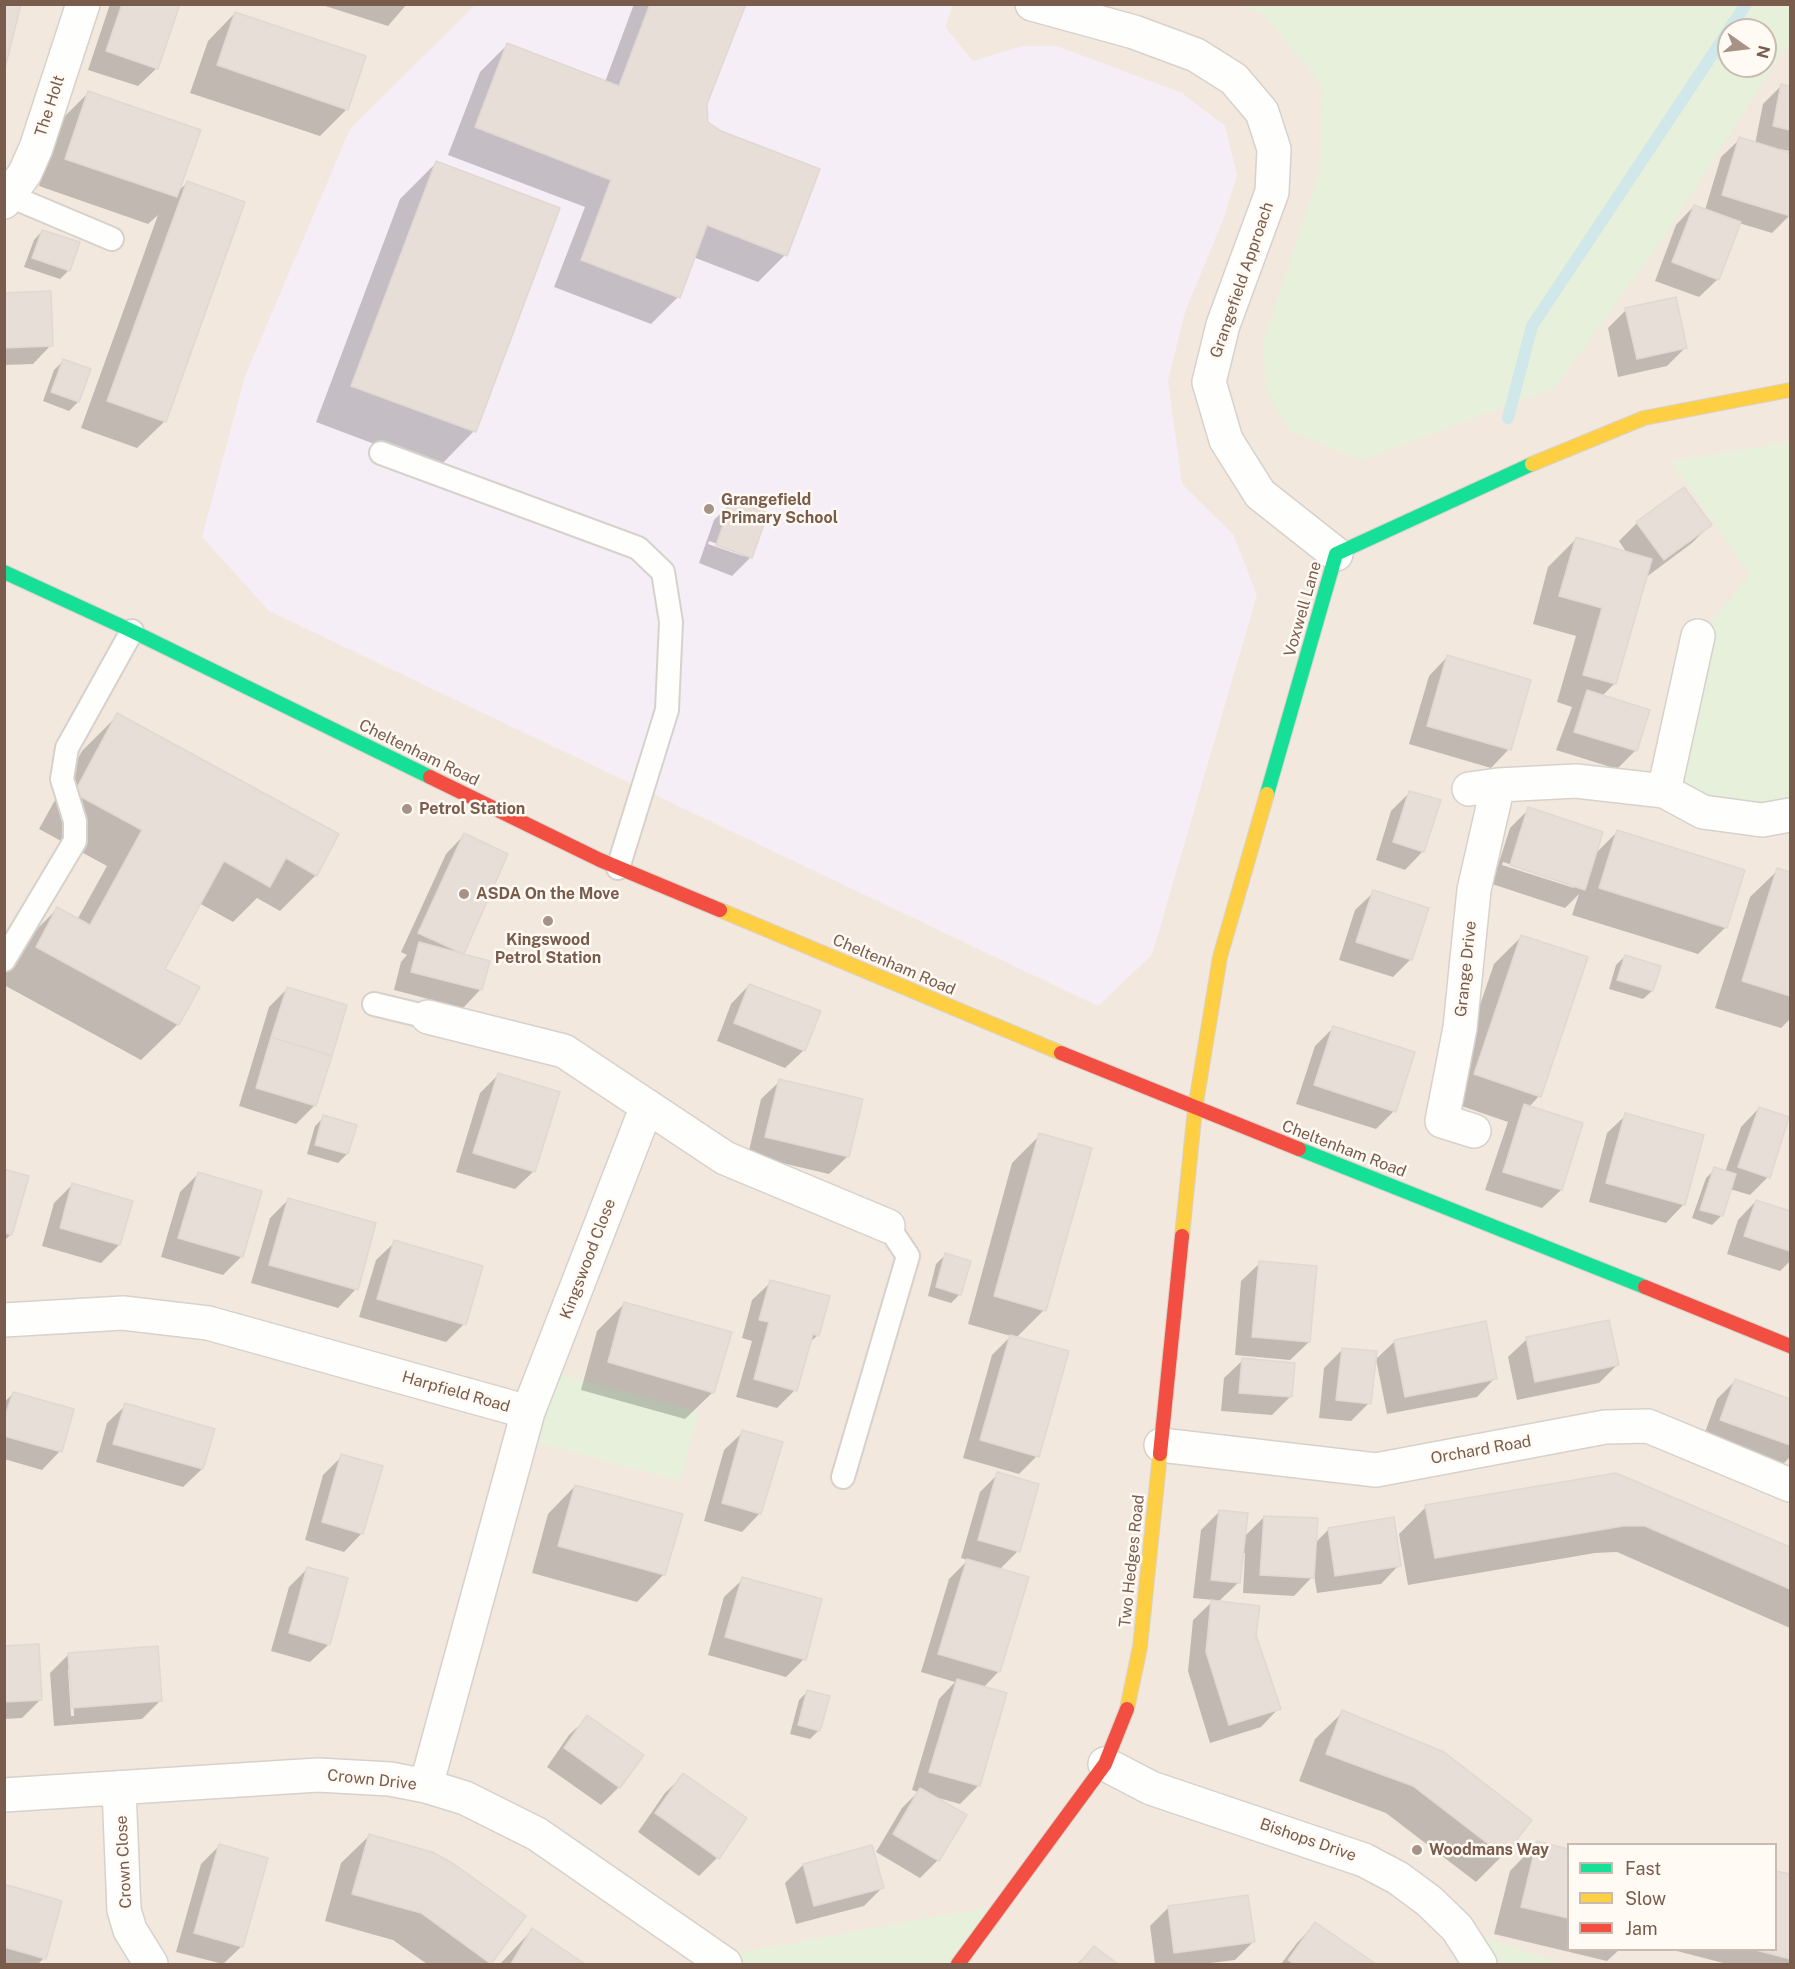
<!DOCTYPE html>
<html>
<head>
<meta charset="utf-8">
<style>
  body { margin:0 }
  #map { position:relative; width:1795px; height:1969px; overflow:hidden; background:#f9f5f0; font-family:"Public Sans",sans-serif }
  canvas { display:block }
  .frame { position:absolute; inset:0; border:6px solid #7a5c4d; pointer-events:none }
  .legend { position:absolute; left:1567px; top:1843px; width:210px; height:108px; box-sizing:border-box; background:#fffaf3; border:2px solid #cabbb1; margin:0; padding:8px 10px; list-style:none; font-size:18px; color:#7a5c4d }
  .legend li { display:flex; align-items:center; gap:12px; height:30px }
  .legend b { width:30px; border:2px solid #cabbb1 }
  .north { position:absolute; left:1717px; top:18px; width:60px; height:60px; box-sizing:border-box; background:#fffaf3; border:2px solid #cabbb1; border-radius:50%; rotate:104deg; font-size:16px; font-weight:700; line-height:24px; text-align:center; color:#7a5c4d }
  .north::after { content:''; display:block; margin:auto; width:21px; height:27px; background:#a69286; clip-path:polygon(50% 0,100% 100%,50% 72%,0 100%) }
</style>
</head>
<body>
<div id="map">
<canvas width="1795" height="1969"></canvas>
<div class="frame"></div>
<ul class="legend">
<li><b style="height:8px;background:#16e098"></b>Fast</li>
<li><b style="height:8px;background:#ffcf43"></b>Slow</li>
<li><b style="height:8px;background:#f24e42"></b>Jam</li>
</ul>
<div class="north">N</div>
</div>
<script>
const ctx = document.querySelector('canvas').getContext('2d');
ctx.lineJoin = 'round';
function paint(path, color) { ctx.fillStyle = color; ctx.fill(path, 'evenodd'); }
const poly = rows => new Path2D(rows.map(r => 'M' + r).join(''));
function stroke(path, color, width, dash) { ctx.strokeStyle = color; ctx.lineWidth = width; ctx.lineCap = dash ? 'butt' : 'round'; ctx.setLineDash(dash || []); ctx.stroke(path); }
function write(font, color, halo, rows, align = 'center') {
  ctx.font = font + ' "Public Sans",sans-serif'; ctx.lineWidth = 5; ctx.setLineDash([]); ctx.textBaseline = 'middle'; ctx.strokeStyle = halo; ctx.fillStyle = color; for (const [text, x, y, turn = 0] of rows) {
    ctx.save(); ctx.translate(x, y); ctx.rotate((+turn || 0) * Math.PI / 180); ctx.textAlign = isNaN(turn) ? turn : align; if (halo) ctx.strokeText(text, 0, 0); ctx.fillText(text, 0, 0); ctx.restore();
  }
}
const residential = poly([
  [5,5,1790,5,1790,1964,5,1964],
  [1729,30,1765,30,1765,66,1729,66],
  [1568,1844,1776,1844,1776,1950,1568,1950]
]);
const education = poly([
  [475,5,953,5,945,27,973,61,1022,46,1057,46,1182,93,1225,126,1237,175,1223,220,1185,312,1168,381,1182,484,1233,534,1257,595,1152,955,1098,1006,269,611,202,537,245,376,350,129]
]);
const green = poly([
  [1236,5,1790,5,1790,41,1664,237,1556,387,1361,460,1291,431,1266,392,1263,342,1320,169,1322,85,1262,13],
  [1729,30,1765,30,1765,66,1729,66],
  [1790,442,1790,815,1664,791,1698,636,1750,575,1671,461],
  [545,1370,699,1412,680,1481,521,1438],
  [1001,1905,956,1964,716,1964,715,1957],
  [1457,1928,1563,1964,1480,1964]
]);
const shadow = poly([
  [110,4,178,4,157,68,138,86,88,70],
  [319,4,407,4,388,26],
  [634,4,744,4,706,104,706,123,785,255,758,282,693,257,678,297,651,324,554,287,585,207,448,155,480,72,507,45,605,82],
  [235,13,347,109,320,136,190,93,208,41],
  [1782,85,1790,87,1790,151,1779,149,1779,151,1790,155,1790,215,1772,233,1739,223,1718,279,1699,297,1655,281,1676,225,1694,206,1705,210,1721,157,1740,139,1755,144,1763,104],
  [88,93,177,192,187,183,165,421,137,448,81,428,158,215,148,224,39,186,61,120],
  [436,163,558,209,474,431,438,468,316,422,400,199],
  [42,231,69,270,60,279,24,267,34,240],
  [4,295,51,345,33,364,4,365],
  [1626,310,1686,347,1667,366,1618,377,1608,328],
  [63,361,89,370,78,402,69,411,43,401,54,370],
  [732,502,751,557,732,576,699,563,714,520],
  [709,541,743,553,743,556,708,544],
  [1637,523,1710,525,1692,543,1645,578,1615,683,1602,696,1648,711,1635,751,1617,769,1556,750,1572,707,1557,702,1576,636,1533,624,1548,567,1576,539,1627,553,1619,541],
  [1447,657,1509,749,1491,768,1409,744,1429,676],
  [118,715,316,875,280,911,257,898,233,922,199,903,163,969,178,1024,141,1060,4,985,4,976,21,945,57,909,77,920,107,866,39,829,82,751],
  [1410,792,1423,851,1405,870,1376,860,1391,811],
  [1529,809,1594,855,1617,832,1726,927,1698,954,1572,915,1579,894,1565,908,1492,884,1510,828],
  [1503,862,1574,885,1574,888,1502,865],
  [464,835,506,855,462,955,481,989,463,1008,394,990,401,962,407,955,401,952,446,854],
  [1778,870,1790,874,1790,1019,1781,1028,1715,1008,1750,897],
  [1374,892,1411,959,1393,977,1339,960,1355,910],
  [1521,937,1539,1096,1529,1107,1582,1124,1561,1190,1542,1208,1485,1190,1508,1122,1447,1101,1494,964],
  [1625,956,1652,991,1643,999,1609,989,1616,965],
  [749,985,804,1050,785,1068,717,1041,731,1004],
  [287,989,345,1006,314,1106,296,1124,239,1106,269,1007],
  [1333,1028,1394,1111,1376,1129,1296,1104,1315,1046],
  [498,1075,534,1171,515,1189,456,1172,480,1093],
  [780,1081,848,1156,829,1174,748,1155,761,1099],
  [1759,1108,1768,1177,1750,1195,1730,1189,1721,1216,1712,1225,1692,1218,1706,1178,1715,1169,1725,1172,1741,1127],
  [1626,1115,1684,1204,1666,1223,1589,1202,1607,1133],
  [324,1117,355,1126,347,1154,338,1163,307,1154,315,1126],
  [1040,1135,1044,1310,1016,1338,1037,1456,1019,1474,963,1458,992,1355,1011,1336,968,1324,1012,1163],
  [4,1171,11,1234,4,1241],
  [198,1174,260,1192,241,1257,223,1275,161,1257,180,1192],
  [73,1184,119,1245,101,1263,42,1246,54,1203],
  [289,1199,356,1289,338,1308,251,1283,270,1218],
  [1756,1201,1790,1212,1790,1261,1780,1271,1727,1254,1738,1220],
  [395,1242,464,1324,446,1342,359,1317,376,1260],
  [945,1255,960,1294,951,1303,928,1296,936,1264],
  [1260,1263,1309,1342,1290,1360,1235,1355,1241,1281],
  [771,1282,818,1335,808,1344,795,1390,777,1408,736,1397,752,1341,742,1338,752,1300],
  [625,1303,713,1392,685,1419,581,1390,597,1331],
  [1527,1339,1617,1365,1599,1383,1517,1400,1508,1357],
  [1395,1341,1495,1378,1477,1397,1387,1414,1376,1359],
  [1343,1349,1369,1403,1351,1421,1319,1418,1324,1368],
  [1243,1360,1290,1397,1272,1415,1221,1411,1224,1378],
  [1735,1381,1790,1401,1790,1457,1781,1466,1703,1438,1717,1399],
  [13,1394,60,1451,42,1470,4,1459,4,1402],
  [126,1405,202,1469,183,1487,96,1462,107,1423],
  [743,1432,760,1513,742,1532,704,1521,724,1450],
  [342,1456,362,1533,344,1552,305,1540,323,1475],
  [998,1474,1018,1551,999,1570,999,1671,983,1688,1005,1694,978,1786,960,1804,935,1797,938,1860,920,1878,876,1852,902,1808,918,1792,912,1790,939,1699,955,1682,921,1672,949,1579,968,1560,961,1558,980,1492],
  [1616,1474,1790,1549,1790,1628,1617,1552,1595,1553,1408,1585,1399,1534,1426,1507],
  [575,1486,664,1574,637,1602,532,1573,548,1514],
  [1220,1511,1244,1537,1264,1517,1315,1543,1329,1529,1399,1565,1381,1584,1317,1593,1314,1575,1294,1596,1243,1593,1245,1553,1242,1553,1239,1582,1218,1602,1255,1635,1279,1708,1261,1727,1210,1743,1188,1671,1193,1620,1214,1600,1193,1598,1201,1530],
  [308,1568,329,1644,310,1662,271,1651,289,1587],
  [743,1579,804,1659,786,1677,708,1655,724,1597],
  [4,1648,41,1699,22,1718,4,1719],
  [69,1654,160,1701,142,1719,54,1726,50,1673],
  [68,1669,71,1669,74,1716,71,1716],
  [808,1691,819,1730,810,1739,790,1734,799,1700],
  [1343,1712,1503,1855,1476,1882,1386,1813,1299,1781,1315,1739],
  [588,1717,619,1787,601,1805,547,1767,569,1735],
  [684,1775,717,1858,699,1876,638,1832,665,1793],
  [369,1836,490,1963,489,1964,427,1964,393,1940,325,1921,341,1863],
  [1537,1843,1568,1851,1568,1950,1619,1950,1607,1961,1494,1934,1510,1871],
  [219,1846,242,1946,223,1964,176,1952,201,1864],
  [803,1865,882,1888,864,1906,796,1924,785,1883],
  [1776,1872,1790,1876,1790,1964,1727,1964,1673,1950,1776,1950],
  [4,1886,44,1958,38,1964,4,1964],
  [1168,1908,1253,1942,1235,1960,1202,1964,1155,1964,1150,1926],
  [1315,1924,1374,1964,1281,1964,1297,1943],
  [532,1930,582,1964,500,1964],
  [1094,1948,1116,1964,1077,1964]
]);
const stream = poly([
  [1508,418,1532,326,1746,4]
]);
const building = poly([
  [4,4,21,4,5,68,4,67,4,4],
  [122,4,180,4,158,69,106,51,122,4],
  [650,4,746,4,707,104,708,122,721,131,820,169,787,256,707,225,680,298,581,260,611,180,475,127,507,43,619,86,650,4],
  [235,12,366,56,348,110,217,65,235,12],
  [1781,84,1790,86,1790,130,1773,126,1781,84],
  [88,91,201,130,177,197,65,159,88,91],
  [1739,137,1790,153,1790,216,1722,195,1739,137],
  [436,161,560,208,476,432,351,386,436,161],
  [187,181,245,202,166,422,107,401,187,181],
  [1694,205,1741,222,1719,280,1672,262,1694,205],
  [42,230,80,242,70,271,32,258,42,230],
  [51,291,53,346,4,348,4,293,51,291],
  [1676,297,1687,348,1637,359,1625,308,1676,297],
  [63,359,91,369,79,402,51,392,63,359],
  [1684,487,1712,525,1664,560,1636,522,1684,487],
  [732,500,768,513,752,558,716,545,732,500],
  [1576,537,1652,559,1616,684,1583,675,1602,608,1559,596,1576,537],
  [1447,655,1531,680,1511,750,1427,726,1447,655],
  [1587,690,1650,710,1637,751,1574,732,1587,690],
  [117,713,339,834,317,876,286,858,270,887,224,861,165,969,200,987,179,1025,36,947,57,907,90,925,142,830,74,793,117,713],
  [1409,791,1441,800,1424,852,1393,842,1409,791],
  [1528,807,1603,832,1585,890,1510,865,1528,807],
  [1617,830,1745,870,1727,928,1599,888,1617,830],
  [464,833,508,854,464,954,418,933,464,833],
  [1777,868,1790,872,1790,996,1742,981,1777,868],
  [1373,890,1429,908,1412,960,1356,942,1373,890],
  [1521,935,1588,957,1541,1097,1474,1074,1521,935],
  [419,942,490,961,482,990,411,972,419,942],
  [1625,955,1661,966,1653,991,1617,980,1625,955],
  [749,984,821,1011,805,1051,734,1023,749,984],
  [287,987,347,1005,332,1056,271,1037,287,987],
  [1333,1026,1415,1052,1396,1112,1314,1085,1333,1026],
  [271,1037,332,1056,316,1106,256,1088,271,1037],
  [498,1073,560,1092,535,1172,473,1153,498,1073],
  [779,1079,863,1099,849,1157,765,1137,779,1079],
  [1524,1104,1583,1123,1562,1190,1503,1172,1524,1104],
  [1759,1107,1789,1117,1770,1178,1738,1167,1759,1107],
  [1625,1113,1704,1135,1685,1205,1606,1183,1625,1113],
  [323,1115,357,1125,348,1154,315,1145,323,1115],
  [1039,1133,1092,1148,1046,1311,994,1296,1039,1133],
  [1714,1167,1736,1174,1723,1216,1700,1210,1714,1167],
  [4,1169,29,1176,12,1235,4,1233,4,1169],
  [198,1172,262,1191,243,1257,178,1238,198,1172],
  [72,1183,133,1201,120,1245,60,1228,72,1183],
  [288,1198,376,1223,358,1290,269,1265,288,1198],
  [1756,1200,1790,1211,1790,1251,1744,1236,1756,1200],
  [394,1240,483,1266,466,1325,377,1299,394,1240],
  [945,1253,971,1261,961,1295,936,1287,945,1253],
  [1259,1261,1317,1266,1310,1342,1252,1337,1259,1261],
  [770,1280,830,1296,819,1336,813,1334,797,1391,754,1379,769,1322,759,1320,770,1280],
  [624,1302,732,1332,714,1393,608,1362,624,1302],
  [1609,1320,1619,1365,1535,1382,1526,1337,1609,1320],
  [1486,1321,1497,1379,1405,1397,1394,1340,1486,1321],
  [1010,1335,1069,1351,1039,1457,980,1440,1010,1335],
  [1342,1348,1377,1351,1371,1404,1336,1400,1342,1348],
  [1242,1358,1295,1363,1292,1397,1239,1393,1242,1358],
  [1735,1379,1790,1399,1790,1445,1720,1420,1735,1379],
  [13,1392,74,1409,62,1452,4,1436,4,1419,13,1392],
  [125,1403,215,1429,203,1469,113,1444,125,1403],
  [742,1430,783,1442,761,1514,722,1503,742,1430],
  [341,1454,383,1466,363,1534,322,1522,341,1454],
  [997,1472,1039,1484,1020,1552,978,1540,997,1472],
  [1616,1473,1790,1547,1790,1589,1645,1526,1623,1526,1435,1558,1425,1505,1616,1473],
  [575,1485,683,1514,665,1575,558,1546,575,1485],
  [1219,1510,1248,1513,1240,1583,1211,1580,1219,1510],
  [1264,1516,1318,1518,1314,1578,1260,1575,1264,1516],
  [1394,1517,1401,1566,1335,1576,1328,1528,1394,1517],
  [967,1559,1029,1577,1000,1672,938,1654,967,1559],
  [307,1567,348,1578,330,1645,289,1633,307,1567],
  [742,1577,822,1599,806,1660,725,1637,742,1577],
  [1211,1600,1260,1606,1256,1635,1281,1709,1229,1725,1206,1652,1211,1600],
  [39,1644,42,1700,4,1702,4,1646,39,1644],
  [158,1646,162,1701,72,1708,68,1653,158,1646],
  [957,1679,1007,1693,980,1786,929,1772,957,1679],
  [807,1690,830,1696,820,1731,798,1725,807,1690],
  [1342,1710,1444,1752,1532,1820,1504,1856,1413,1786,1326,1754,1342,1710],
  [587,1715,644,1755,620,1788,564,1748,587,1715],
  [683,1773,747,1818,719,1859,655,1813,683,1773],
  [920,1788,967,1815,939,1861,893,1834,920,1788],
  [369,1834,432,1852,454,1864,526,1916,491,1964,421,1913,352,1894,369,1834],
  [1537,1841,1568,1849,1568,1918,1521,1907,1537,1841],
  [219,1844,268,1858,243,1947,194,1933,219,1844],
  [872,1845,884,1888,814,1906,803,1864,872,1845],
  [1776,1871,1790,1874,1790,1959,1756,1950,1776,1950,1776,1871],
  [4,1884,62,1901,46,1959,4,1947,4,1884],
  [1248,1895,1255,1942,1174,1953,1168,1906,1248,1895],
  [1315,1922,1376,1964,1294,1964,1288,1960,1315,1922],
  [532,1928,585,1964,511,1964,532,1928],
  [1094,1946,1118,1964,1079,1964,1094,1946]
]);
const lane = poly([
  [10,196,112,239],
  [381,453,638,548,663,572,671,622,667,710,618,868],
  [4,960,75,841,75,821,62,779,67,748,132,631],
  [374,1004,428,1017],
  [843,1477,908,1256,888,1226]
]);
const street = poly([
  [1032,4,1134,32,1196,55,1234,79,1262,112,1274,149,1272,192,1223,325,1209,382,1226,440,1260,494,1336,554],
  [4,202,25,173,36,148,83,4],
  [1469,789,1498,785,1576,781,1664,791,1703,812,1762,820,1790,815],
  [1664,791,1698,636],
  [428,1017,564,1051,725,1158,888,1226],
  [1474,1131,1442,1121,1460,1028,1474,890,1498,785],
  [4,1320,123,1313,208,1323,528,1412,426,1786],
  [528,1412,647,1106],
  [1161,1445,1376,1470,1605,1427,1648,1426,1790,1485],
  [1105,1764,1151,1788,1364,1860,1398,1878,1429,1901,1457,1928,1480,1964],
  [119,1789,124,1910,130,1930,151,1964],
  [4,1795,318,1775,390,1779,426,1786,465,1798,537,1834,725,1964]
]);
const fast = poly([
  [4,572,132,631,430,777],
  [1267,794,1336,554,1532,464],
  [1299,1149,1645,1287]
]);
const slow = poly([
  [1532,464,1644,418,1790,390],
  [720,910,1061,1053],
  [1182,1236,1195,1109,1220,957,1267,794],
  [1127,1709,1140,1647,1160,1454]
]);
const jam = poly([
  [430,777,600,860,720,910],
  [1061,1053,1299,1149],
  [1645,1287,1790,1346],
  [1160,1454,1182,1236],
  [958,1964,1105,1764,1127,1709]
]);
const markers = [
  [709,509,6,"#a69286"],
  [407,809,6,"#a69286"],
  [464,894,6,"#a69286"],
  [548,921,6,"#a69286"],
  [1417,1850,6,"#a69286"]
];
const streetNames = [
  ["The Holt",50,106,-72],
  ["Grangefield Approach",1242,280,-71],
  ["Voxwell Lane",1303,609,-74],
  ["Cheltenham Road",419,753,26],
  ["Cheltenham Road",894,965,23],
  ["Grange Drive",1466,969,-84],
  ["Cheltenham Road",1344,1149,21],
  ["Kingswood Close",588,1259,-69],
  ["Harpfield Road",456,1392,16],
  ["Orchard Road",1481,1450,-10],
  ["Two Hedges Road",1132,1561,-84],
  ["Crown Drive",372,1780,6],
  ["Bishops Drive",1308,1840,19],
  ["Crown Close",124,1862,-93]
];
const poiNames = [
  ["Grangefield",721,500],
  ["Primary School",721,518],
  ["Petrol Station",419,809],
  ["ASDA On the Move",476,894],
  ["Kingswood",548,940,"center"],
  ["Petrol Station",548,958,"center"],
  ["Woodmans Way",1429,1850]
];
paint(residential, '#f2e8de');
paint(education, '#f6eef6');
paint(green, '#e7f0db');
paint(shadow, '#0003');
stroke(stream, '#d0e8ea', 12);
paint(building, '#e6ded7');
stroke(building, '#e2d8d2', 1.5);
stroke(lane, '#d7d1cb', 26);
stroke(street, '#d7d1cb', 36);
stroke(fast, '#d9d2cb', 16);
stroke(slow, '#d9d2cb', 16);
stroke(jam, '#d9d2cb', 16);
stroke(lane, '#fefefd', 22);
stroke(street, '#fefefd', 33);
stroke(fast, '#16e098', 14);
stroke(slow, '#ffcf43', 14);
stroke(jam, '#f24e42', 14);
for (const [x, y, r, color] of markers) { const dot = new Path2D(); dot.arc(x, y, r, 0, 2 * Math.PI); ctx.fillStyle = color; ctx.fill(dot); stroke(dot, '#fffaf3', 2); }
write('16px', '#7a5c4d', '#fffaf3', streetNames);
write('bold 16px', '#7a5c4d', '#fffaf3', poiNames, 'left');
</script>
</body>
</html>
